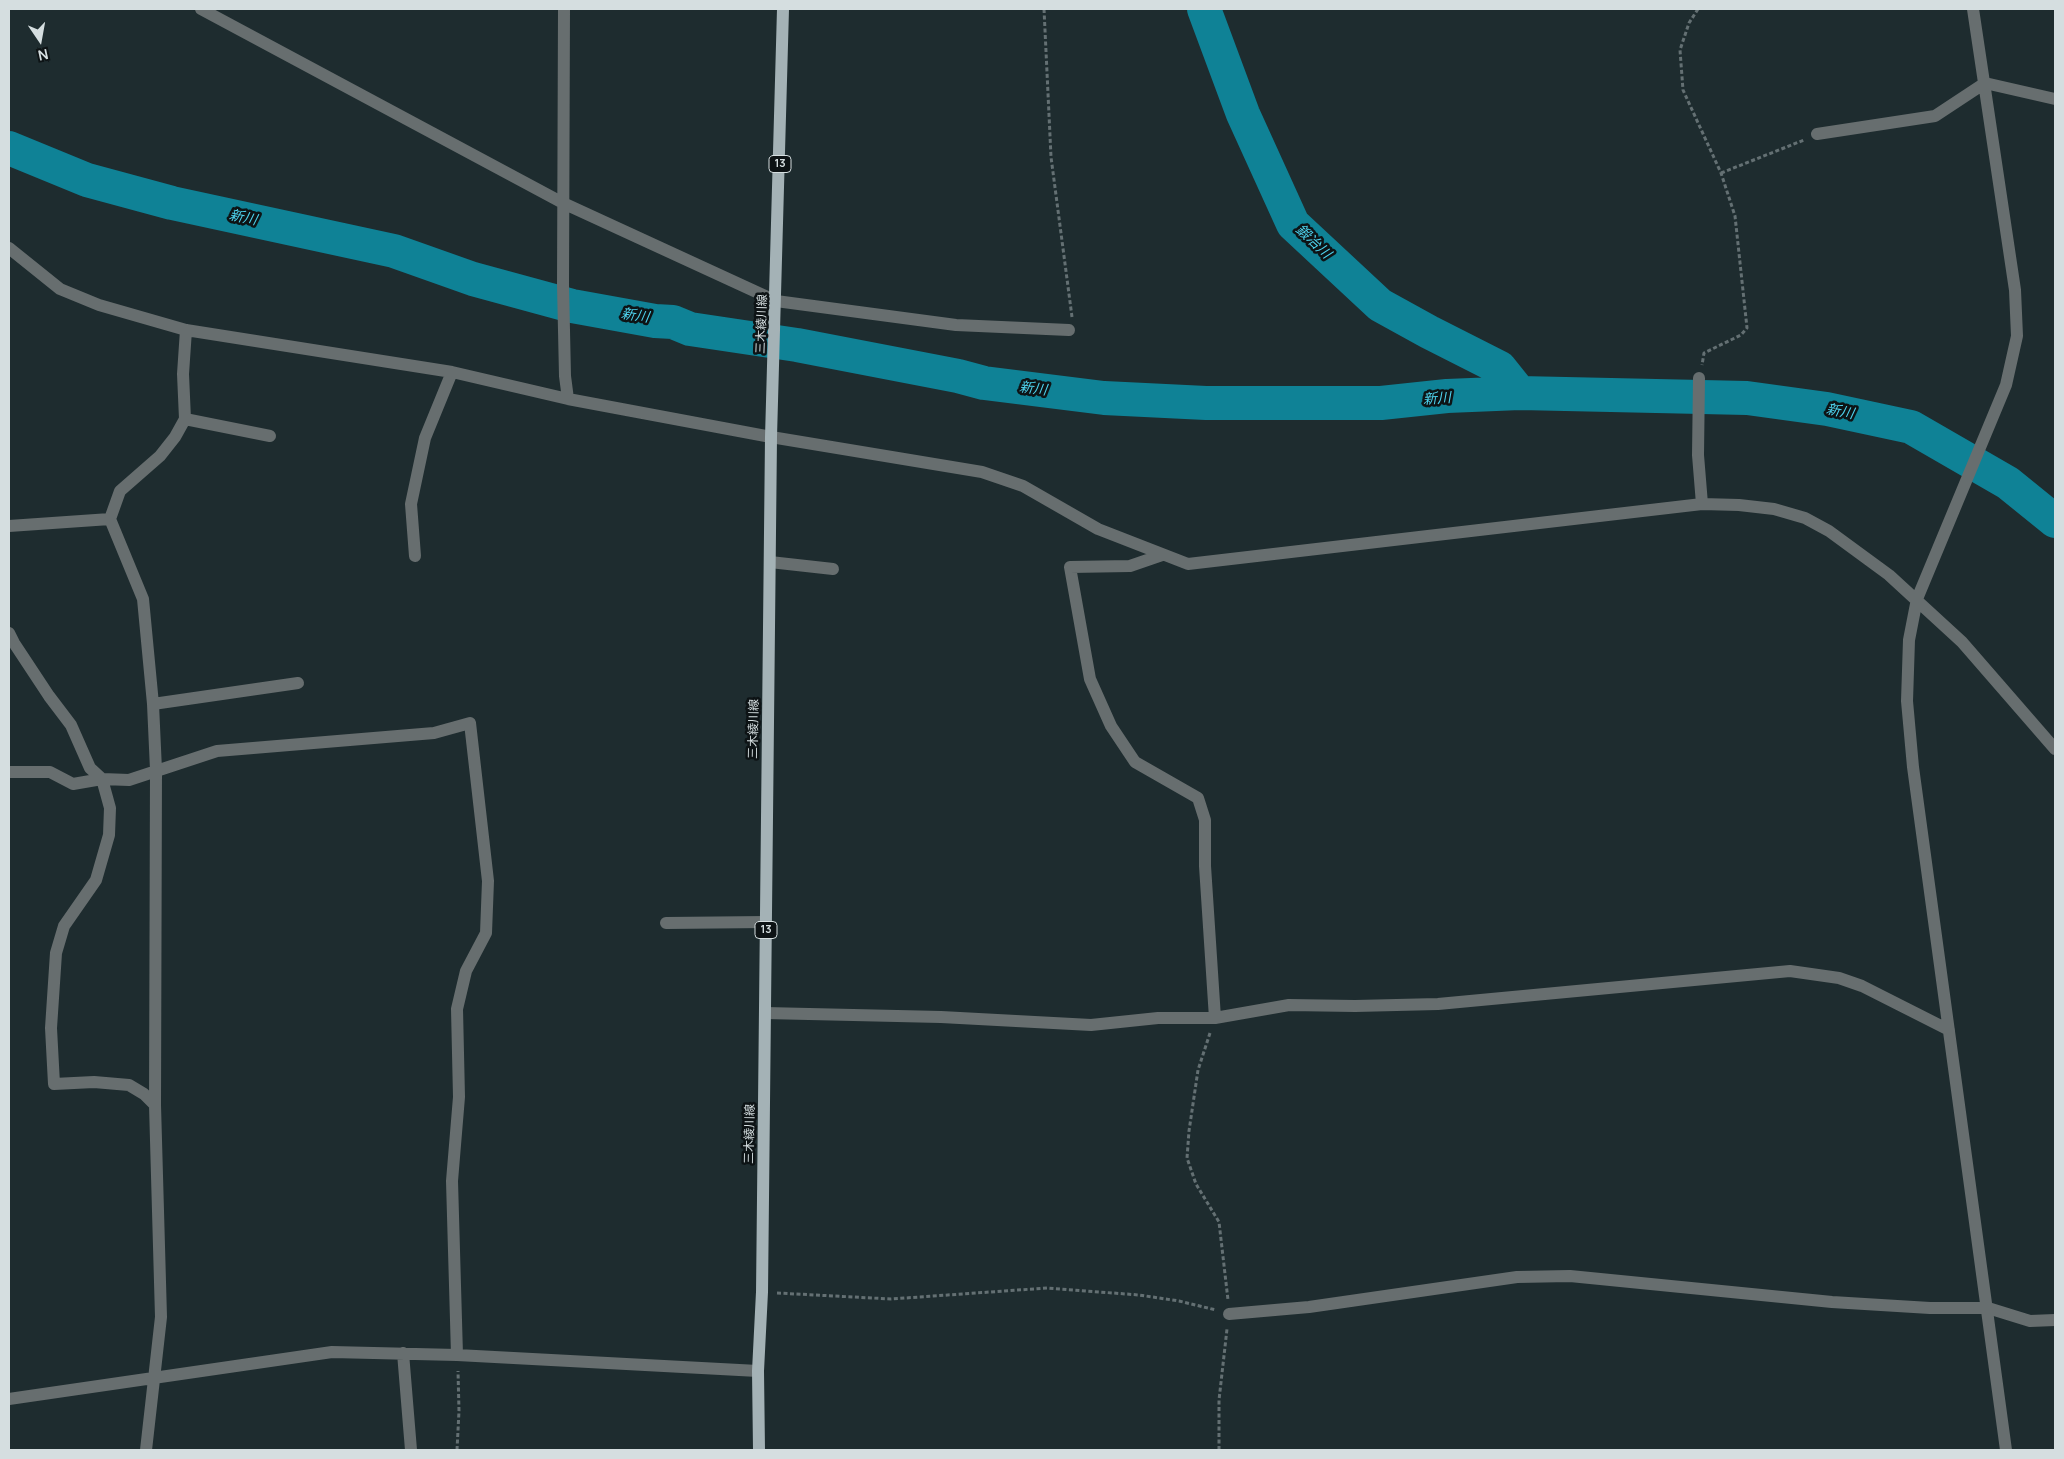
<!DOCTYPE html>
<html>
<head>
<meta charset="utf-8">
<style>
  body { margin:0 }
  #map { position:relative; width:2064px; height:1459px; overflow:hidden; background:#1e2c2f; font-family:Manrope,sans-serif }
  canvas { display:block }
  .frame { position:absolute; inset:0; border:10px solid #d5dee0; pointer-events:none }
  .north { position:absolute; left:15px; top:15px; width:50px; height:50px; -webkit-text-stroke:4px #0d1315; paint-order:stroke; rotate:168deg; font-size:14px; font-weight:700; line-height:20px; text-align:center; color:#d5dee0 }
  .north::after { content:''; display:block; margin:auto; width:18px; height:22px; background:#d5dee0; clip-path:polygon(50% 0,100% 100%,50% 72%,0 100%) }
</style>
</head>
<body>
<div id="map">
<canvas width="2064" height="1459"></canvas>
<div class="frame"></div>
<div class="north">N</div>
</div>
<script>
const ctx = document.querySelector('canvas').getContext('2d');
ctx.lineJoin = 'round';
const poly = rows => new Path2D(rows.map(r => 'M' + r).join(''));
function stroke(path, color, width, dash) { ctx.strokeStyle = color; ctx.lineWidth = width; ctx.lineCap = dash ? 'butt' : 'round'; ctx.setLineDash(dash || []); ctx.stroke(path); }
function write(font, color, halo, rows, align = 'center') {
  ctx.font = font + ' Manrope,"Noto Sans JP",sans-serif'; ctx.lineWidth = 5; ctx.setLineDash([]); ctx.textBaseline = 'middle'; ctx.strokeStyle = halo; ctx.fillStyle = color; for (const [text, x, y, turn = 0] of rows) {
    ctx.save(); ctx.translate(x, y); ctx.rotate((+turn || 0) * Math.PI / 180); ctx.textAlign = isNaN(turn) ? turn : align; if (halo) ctx.strokeText(text, 0, 0); ctx.fillText(text, 0, 0); ctx.restore();
  }
}
const river = poly([
  [1204,9,1243,114,1293,224,1380,305,1429,332,1500,368,1520,393],
  [9,148,87,180,172,203,394,251,473,279,572,306,655,321,673,322,690,329,797,345,958,376,984,383,1104,398,1206,403,1381,403,1447,396,1520,393,1747,398,1827,409,1911,427,2008,483,2055,521]
]);
const path = poly([
  [1044,9,1051,157,1072,317],
  [1698,9,1689,23,1680,50,1683,90,1721,173,1735,216,1747,328,1741,335,1704,353,1702,365],
  [1721,173,1804,140],
  [1210,1033,1198,1070,1189,1131,1187,1158,1196,1184,1219,1222,1228,1300],
  [777,1293,891,1299,1047,1288,1139,1295,1179,1301,1216,1310],
  [457,1450,459,1411,458,1371],
  [1219,1450,1219,1400,1227,1329]
]);
const minor = poly([
  [201,9,563,203,776,301,956,325,1069,330],
  [564,9,563,285,565,376,568,399],
  [1973,9,2015,290,2017,336,2006,385,1917,599,1909,640,1907,701,1913,767,2006,1450],
  [1817,134,1935,116,1985,83,2055,99],
  [9,248,60,289,99,305,186,330,452,372,568,399,771,437,982,472,1023,486,1098,529,1188,564,1702,504,1739,505,1774,509,1805,518,1829,531,1889,575,1962,642,2055,749],
  [1699,378,1698,455,1702,504],
  [185,419,270,436],
  [9,526,110,519],
  [1162,555,1130,566,1070,567,1090,679,1111,726,1135,762,1198,798,1205,820,1205,866,1215,1018],
  [415,556,411,504,425,438,452,372],
  [770,562,833,569],
  [9,633,14,643,49,696,71,725,90,768,102,779,129,780,217,751,434,733,470,723,488,881,486,933,466,971,457,1009,459,1097,452,1181,457,1355],
  [153,704,298,683],
  [9,772,50,772,73,784,102,779,110,808,109,835,96,880,64,926,56,953,51,1028,54,1084,94,1082,129,1085,144,1094,155,1105],
  [666,923,766,922],
  [765,1013,941,1017,1091,1025,1158,1018,1215,1018,1289,1005,1355,1006,1438,1004,1790,971,1839,978,1862,986,1949,1030],
  [1229,1314,1309,1307,1517,1277,1570,1276,1832,1302,1930,1308,1988,1308,2030,1321,2055,1320],
  [403,1353,411,1450],
  [9,1399,332,1352,457,1355,758,1371],
  [146,1450,161,1317,155,1105,156,770,153,704,143,599,110,519,120,491,160,456,175,437,185,419,183,374,186,330]
]);
const major = poly([
  [759,1450,758,1371,762,1292,771,437,783,9]
]);
const shields = [
  [780,164,22],
  [766,930,22]
];
const shieldNames = [
  ["13",780,164],
  ["13",766,930]
];
const streetNames = [
  ["三木綾川線",762,324,-88],
  ["三木綾川線",754,729,-89],
  ["三木綾川線",750,1134,-89]
];
const waterNames = [
  ["新川",243,218,12],
  ["鍛冶川",1313,242,43],
  ["新川",635,316,9],
  ["新川",1033,389,7],
  ["新川",1437,399,-4],
  ["新川",1840,412,11]
];
stroke(river, '#0f8296', 34);
stroke(path, '#647073', 3, [4, 2.5]);
stroke(minor, '#676e6f', 12);
stroke(major, '#a4b2b6', 12);
for (const [x, y, w] of shields) { const box = new Path2D(); box.roundRect(x - w / 2, y - 8.5, w, 17, 4); ctx.fillStyle = '#0d1315'; ctx.fill(box); stroke(box, '#d5dee0', 1); }
write('bold 11px', '#d5dee0', null, shieldNames);
write('12px', '#d5dee0', '#0d1315', streetNames);
write('italic 14px', '#4ed3ee', '#0d1315', waterNames);
</script>
</body>
</html>
